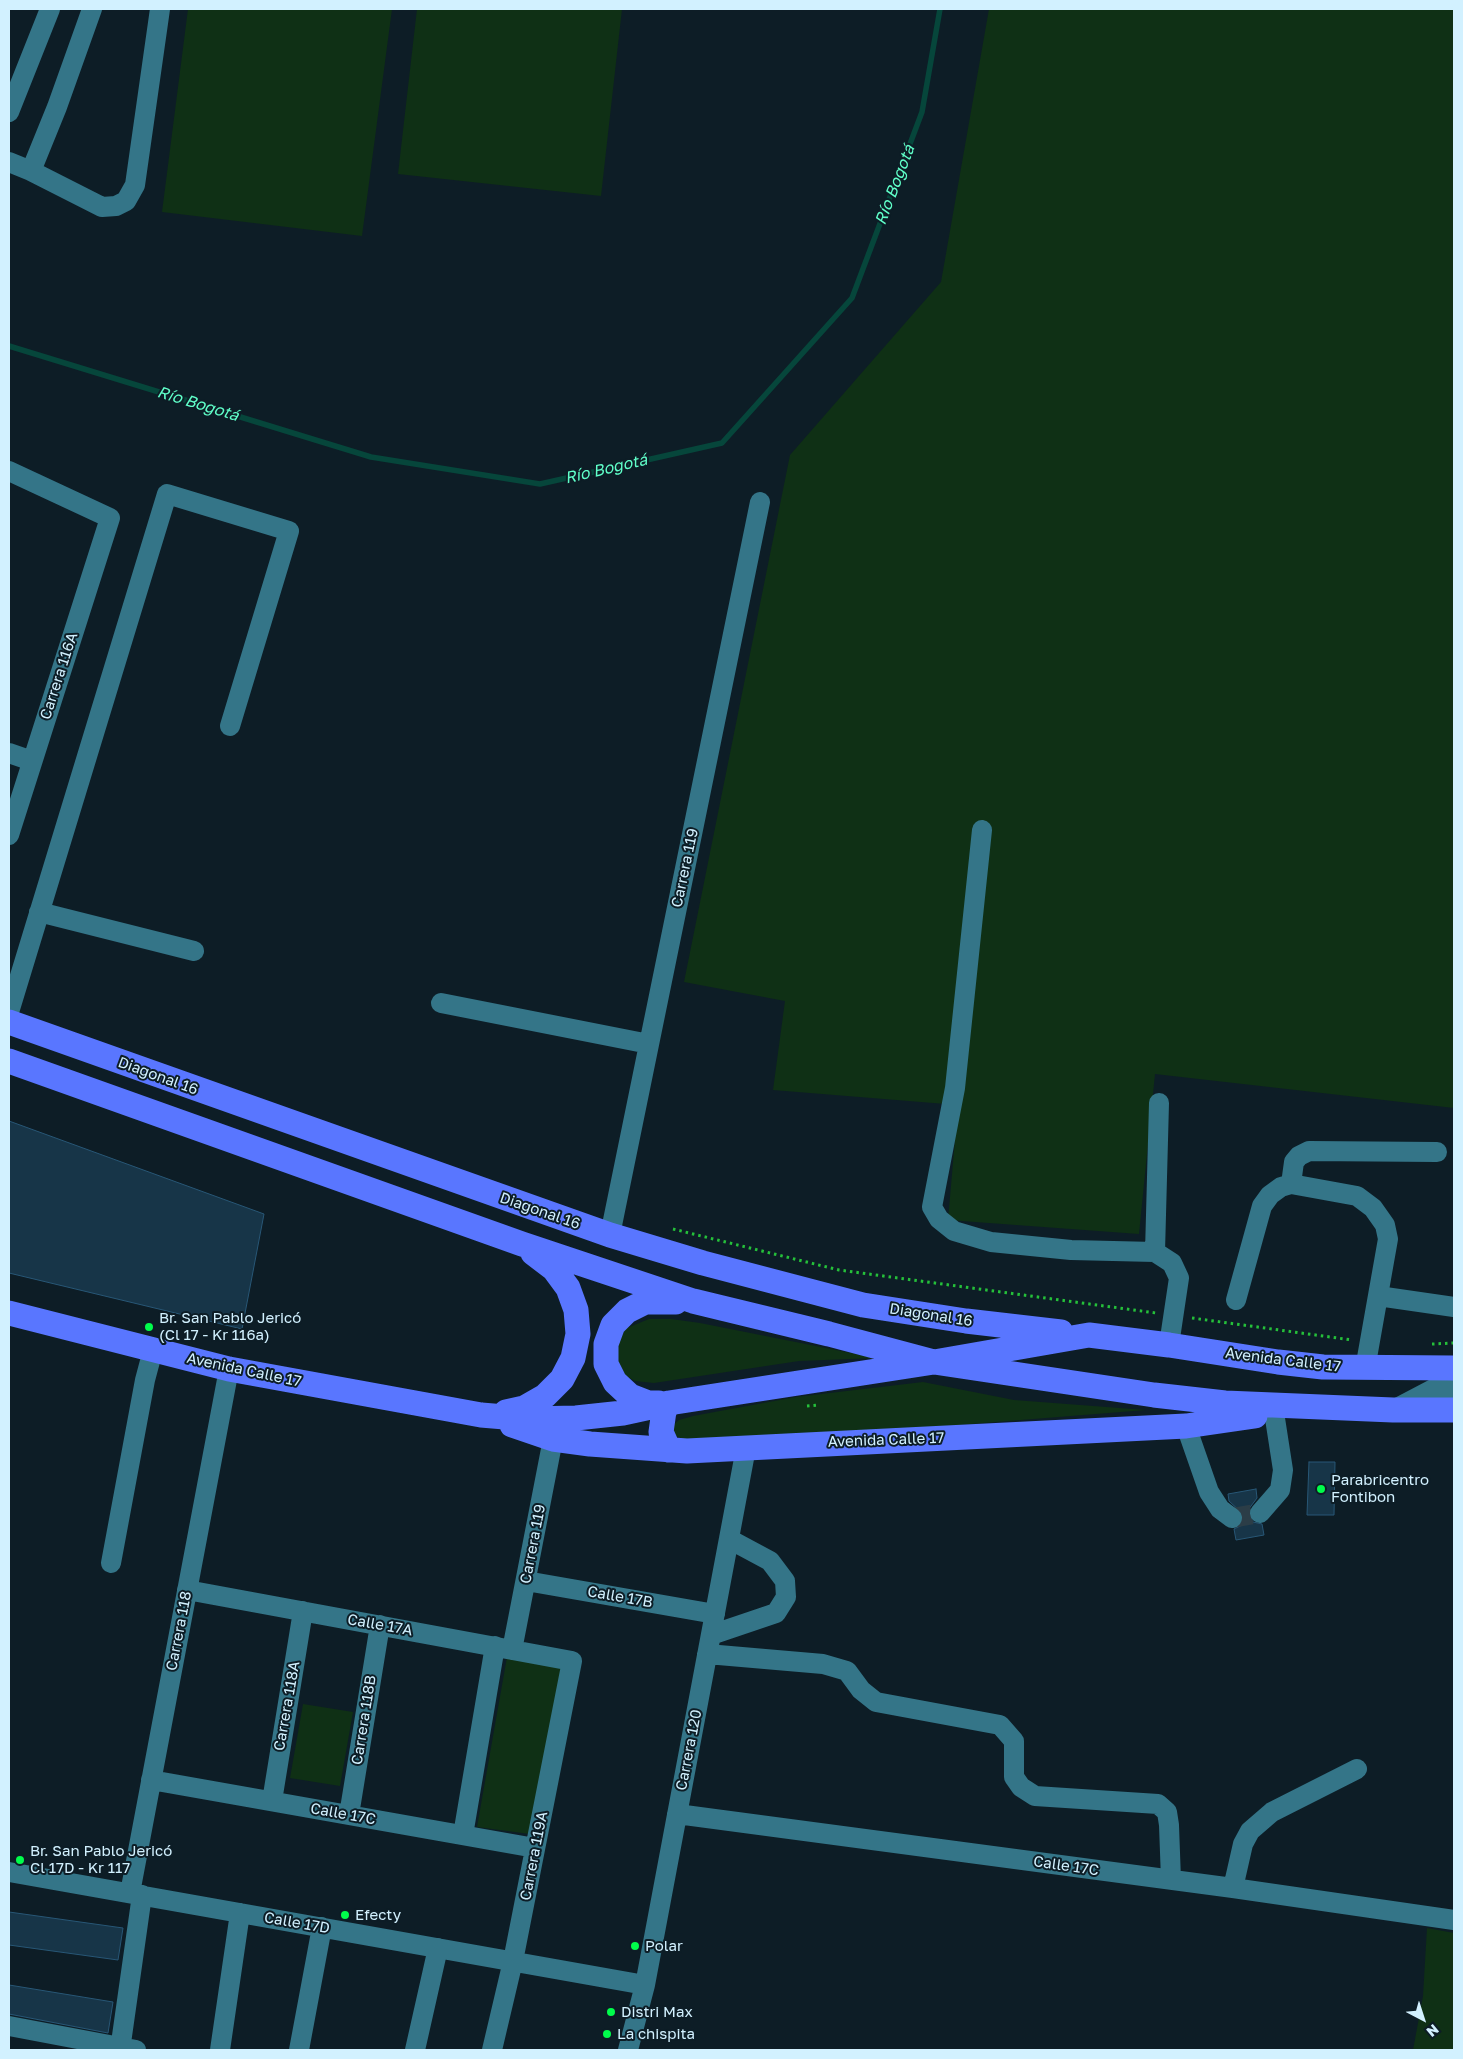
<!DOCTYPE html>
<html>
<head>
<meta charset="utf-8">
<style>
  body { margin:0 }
  #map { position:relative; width:1463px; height:2059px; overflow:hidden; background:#0d1d26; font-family:"Golos Text",sans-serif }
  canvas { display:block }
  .frame { position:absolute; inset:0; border:10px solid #d2f1ff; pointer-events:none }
  .north { position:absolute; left:1398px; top:1994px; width:50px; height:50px; -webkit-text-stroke:4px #0d1d26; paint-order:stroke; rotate:140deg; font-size:14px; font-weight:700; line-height:20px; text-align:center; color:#d2f1ff }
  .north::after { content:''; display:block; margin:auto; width:18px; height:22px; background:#d2f1ff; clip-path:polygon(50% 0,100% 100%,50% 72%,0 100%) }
</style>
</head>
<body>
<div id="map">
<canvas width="1463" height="2059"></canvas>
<div class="frame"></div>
<div class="north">N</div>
</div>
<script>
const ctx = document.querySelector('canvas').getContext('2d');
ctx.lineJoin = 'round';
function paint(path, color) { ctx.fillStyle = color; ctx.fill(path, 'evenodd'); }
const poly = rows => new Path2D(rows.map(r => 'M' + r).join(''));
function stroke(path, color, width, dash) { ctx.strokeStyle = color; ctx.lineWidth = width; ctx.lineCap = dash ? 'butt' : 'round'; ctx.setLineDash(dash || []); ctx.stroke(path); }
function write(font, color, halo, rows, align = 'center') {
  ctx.font = font + ' "Golos Text",sans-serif'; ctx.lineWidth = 4; ctx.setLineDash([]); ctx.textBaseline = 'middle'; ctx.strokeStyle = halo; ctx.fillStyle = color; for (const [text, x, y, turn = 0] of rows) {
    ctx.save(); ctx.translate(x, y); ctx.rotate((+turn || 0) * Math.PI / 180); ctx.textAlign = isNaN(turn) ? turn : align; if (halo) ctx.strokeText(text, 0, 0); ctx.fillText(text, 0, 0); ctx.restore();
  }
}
const green = poly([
  [188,9,392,9,362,236,162,212],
  [417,9,622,9,601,196,398,174],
  [989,9,1454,9,1454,1108,1155,1074,1139,1234,948,1220,958,1105,773,1090,785,1001,684,982,790,455,941,282],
  [649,1319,671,1319,700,1323,876,1358,799,1361,654,1383,635,1381,624,1375,615,1365,615,1342,627,1328],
  [923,1382,1014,1400,1146,1410,858,1433,683,1439,673,1435,672,1426,679,1420,693,1416,796,1397],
  [507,1657,564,1666,530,1834,477,1827],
  [303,1704,353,1712,340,1786,290,1778],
  [1427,1928,1454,1933,1454,2050,1413,2050,1423,1996]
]);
const stream = poly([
  [9,346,371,457,540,484,722,443,852,298,922,112,940,9]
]);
const building = poly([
  [9,1121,264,1214,242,1329,9,1273,9,1121],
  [1309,1462,1335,1462,1334,1515,1307,1515,1309,1462],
  [1256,1489,1257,1498,1248,1510,1249,1516,1253,1522,1262,1524,1264,1535,1236,1540,1234,1529,1242,1525,1243,1514,1229,1501,1228,1494,1256,1489],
  [9,1912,123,1928,118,1960,9,1945,9,1912],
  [9,1985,113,2002,108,2033,9,2014,9,1985]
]);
const minorTunnel = poly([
  [1232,1518,1260,1513]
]);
const path = poly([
  [673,1229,839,1270,1156,1313],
  [1192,1318,1352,1340],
  [1432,1344,1454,1343],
  [807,1406,818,1405]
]);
const minor = poly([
  [9,112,50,9],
  [9,162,31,171,57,107,92,9],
  [31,171,102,207,116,206,126,201,135,185,160,9],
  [9,471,110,518,9,835],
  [9,753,32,761],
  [982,830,955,1088,932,1207,939,1219,954,1231,991,1242,1071,1250,1155,1252,1172,1263,1179,1278,1169,1345],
  [39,912,194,951],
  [441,1003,649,1044],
  [9,1012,167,494,289,531,230,726],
  [1291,1184,1294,1162,1299,1156,1309,1151,1437,1152],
  [610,1235,760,502],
  [1155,1252,1159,1103],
  [1378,1296,1454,1307],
  [1236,1300,1262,1206,1270,1195,1281,1187,1291,1184,1357,1196,1373,1208,1385,1225,1388,1239,1365,1369],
  [1393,1410,1433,1389,1454,1389],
  [1186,1426,1209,1492,1220,1509,1232,1518],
  [1260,1513,1280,1490,1283,1470,1274,1412],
  [111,1563,145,1380,153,1350],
  [526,1581,715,1614],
  [187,1590,572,1661,513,1961,492,2050],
  [711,1635,776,1613,786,1597,785,1581,770,1561,729,1539],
  [512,1650,553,1439],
  [707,1654,823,1664,847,1671,861,1690,876,1702,1000,1725,1014,1741,1014,1777,1021,1787,1035,1796,1158,1804,1167,1812,1169,1825,1171,1880],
  [151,1780,535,1848],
  [272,1801,303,1611],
  [677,1814,1233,1888,1454,1920],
  [349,1815,380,1625],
  [463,1835,495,1646],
  [9,1872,645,1985],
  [1233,1888,1243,1844,1250,1831,1272,1812,1357,1769],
  [130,1893,229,1369],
  [9,2026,136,2050],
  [120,2050,142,1895],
  [220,2050,240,1913],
  [299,2050,322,1927],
  [415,2050,438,1948],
  [628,2050,645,1985,746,1448]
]);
const major = poly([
  [9,1022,610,1235,703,1263,863,1305,966,1321,1061,1332],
  [9,1061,522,1244,693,1301,829,1334,934,1362,1154,1395,1225,1403,1393,1410,1454,1410],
  [9,1313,229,1369,481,1415,529,1419,576,1418,623,1413,669,1403,934,1362,1089,1335,1169,1345,1278,1362,1323,1367,1454,1368],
  [659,1403,648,1403,630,1396,615,1382,606,1364,606,1344,613,1325,627,1311,645,1302,676,1302],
  [506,1412,524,1408,545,1396,562,1379,573,1358,578,1334,576,1310,568,1288,554,1269,533,1253],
  [512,1425,553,1439,590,1444,687,1451,1186,1426,1255,1416],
  [669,1450,661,1432,664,1411,669,1403]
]);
const markers = [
  [149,1327,5,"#00fd4b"],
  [1321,1489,5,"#00fd4b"],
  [20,1860,5,"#00fd4b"],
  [345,1915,5,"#00fd4b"],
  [635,1946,5,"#00fd4b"],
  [611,2012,5,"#00fd4b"],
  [607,2034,5,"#00fd4b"]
];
const streetNames = [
  ["Carrera 116A",59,676,-72],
  ["Carrera 119",685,868,-78],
  ["Diagonal 16",158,1076,20],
  ["Diagonal 16",540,1211,19],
  ["Diagonal 16",931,1315,9],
  ["Avenida Calle 17",1283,1360,7],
  ["Avenida Calle 17",244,1370,12],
  ["Avenida Calle 17",886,1440,-2],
  ["Carrera 119",533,1544,-79],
  ["Calle 17B",620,1597,10],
  ["Calle 17A",380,1625,10],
  ["Carrera 118",179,1631,-79],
  ["Carrera 118A",287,1706,-80],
  ["Carrera 118B",364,1720,-81],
  ["Carrera 120",689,1750,-79],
  ["Calle 17C",343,1814,10],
  ["Carrera 119A",534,1856,-79],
  ["Calle 17C",1066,1866,8],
  ["Calle 17D",297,1923,10]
];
const poiNames = [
  ["Br. San Pablo Jericó",159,1318],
  ["(Cl 17 - Kr 116a)",159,1335],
  ["Parabricentro",1331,1480],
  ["Fontibon",1331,1497],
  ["Br. San Pablo Jericó",30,1851],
  ["Cl 17D - Kr 117",30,1868],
  ["Efecty",355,1915],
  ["Polar",645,1946],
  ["Distri Max",621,2012],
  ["La chispita",617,2034]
];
const waterNames = [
  ["Río Bogotá",895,185,-69],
  ["Río Bogotá",198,404,17],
  ["Río Bogotá",606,469,-13]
];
paint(green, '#0f3015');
stroke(stream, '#06463b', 5.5);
paint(building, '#173548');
stroke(building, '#285776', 1);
stroke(minorTunnel, '#2b3d47', 20, [20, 10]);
stroke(path, '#25c03a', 3, [2.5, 4]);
stroke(minor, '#347588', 20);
stroke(major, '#5976ff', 25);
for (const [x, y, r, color] of markers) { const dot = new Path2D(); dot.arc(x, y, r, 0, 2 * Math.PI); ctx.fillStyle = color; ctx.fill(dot); stroke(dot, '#0d1d26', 2); }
write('15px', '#d2f1ff', '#0d1d26', streetNames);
write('15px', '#d2f1ff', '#0d1d26', poiNames, 'left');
write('italic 16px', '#60ffc9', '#0d1d26', waterNames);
</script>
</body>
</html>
